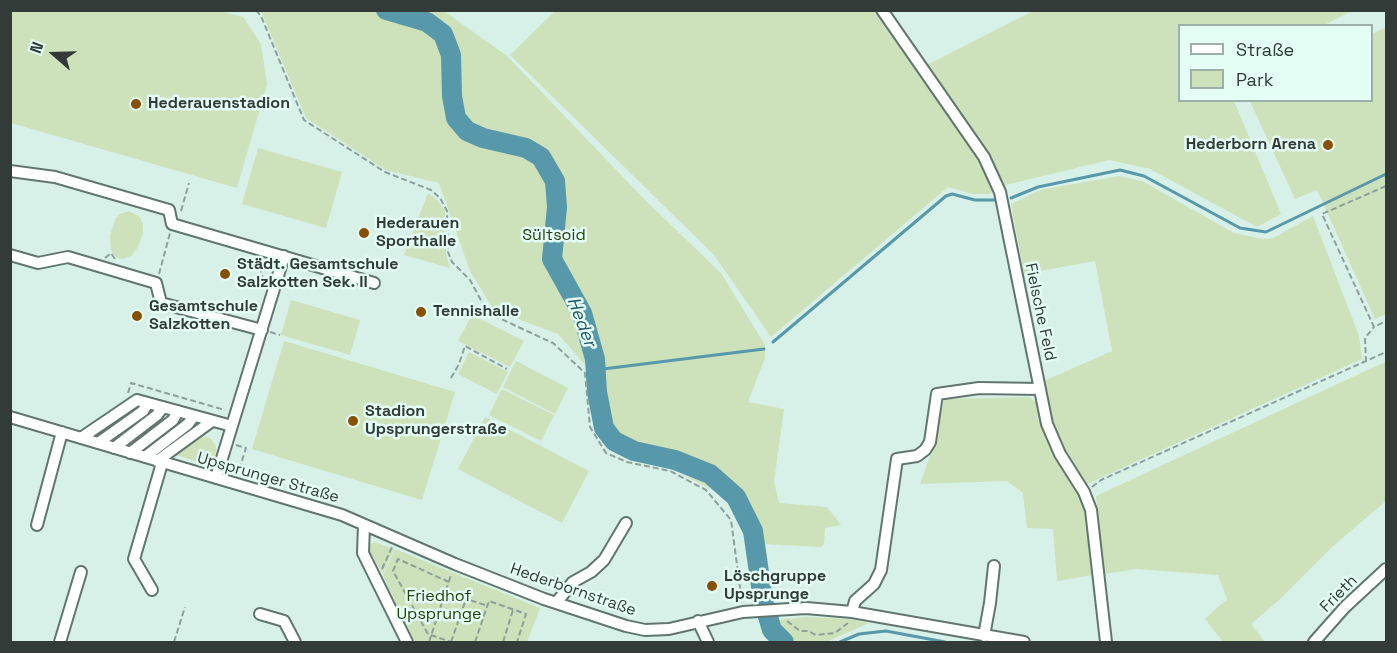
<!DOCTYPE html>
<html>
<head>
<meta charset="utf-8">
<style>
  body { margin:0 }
  #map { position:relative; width:1397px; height:653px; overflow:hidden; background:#d7f0e8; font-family:"Space Grotesk",sans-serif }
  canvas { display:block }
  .frame { position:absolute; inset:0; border:12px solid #323b38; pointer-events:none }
  .legend { position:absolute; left:1178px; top:24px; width:195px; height:78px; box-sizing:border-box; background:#e4fdf5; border:2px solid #9dafa9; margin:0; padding:8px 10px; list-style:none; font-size:18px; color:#323b38 }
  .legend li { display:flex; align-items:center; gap:12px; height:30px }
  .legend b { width:30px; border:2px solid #9dafa9 }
  .north { position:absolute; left:24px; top:24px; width:60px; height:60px; -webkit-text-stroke:4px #e4fdf5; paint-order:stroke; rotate:290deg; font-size:16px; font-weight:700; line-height:24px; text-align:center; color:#323b38 }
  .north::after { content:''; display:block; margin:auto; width:21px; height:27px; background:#323b38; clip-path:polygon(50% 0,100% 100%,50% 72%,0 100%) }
</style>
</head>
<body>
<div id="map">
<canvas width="1397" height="653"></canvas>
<div class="frame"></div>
<ul class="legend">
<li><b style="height:8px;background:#fff"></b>Straße</li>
<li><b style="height:16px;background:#cde2bb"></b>Park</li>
</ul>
<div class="north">N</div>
</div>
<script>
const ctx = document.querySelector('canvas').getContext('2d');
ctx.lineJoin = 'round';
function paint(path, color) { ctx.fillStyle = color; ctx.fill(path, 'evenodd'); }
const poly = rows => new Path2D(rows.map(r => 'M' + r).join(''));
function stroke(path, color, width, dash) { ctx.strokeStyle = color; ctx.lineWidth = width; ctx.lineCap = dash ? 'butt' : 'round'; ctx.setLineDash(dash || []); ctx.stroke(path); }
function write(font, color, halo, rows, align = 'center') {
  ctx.font = font + ' "Space Grotesk",sans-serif'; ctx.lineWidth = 5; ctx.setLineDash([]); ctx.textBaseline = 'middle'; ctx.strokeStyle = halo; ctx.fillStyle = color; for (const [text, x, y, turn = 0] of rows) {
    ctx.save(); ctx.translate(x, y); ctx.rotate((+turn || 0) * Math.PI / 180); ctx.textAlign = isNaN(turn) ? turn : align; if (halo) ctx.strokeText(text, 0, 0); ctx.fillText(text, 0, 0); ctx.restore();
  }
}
const green = poly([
  [220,11,243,17,261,44,267,84,237,188,11,123,11,11],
  [261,11,444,11,507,56,647,202,721,273,765,345,765,358,748,402,784,409,774,482,779,503,827,507,841,525,825,528,824,544,821,547,761,544,761,529,755,515,757,528,750,537,733,501,667,466,626,458,608,449,595,427,588,368,558,334,494,310,470,271,439,183,386,170,306,118],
  [555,11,876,11,919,69,1033,11,1352,11,1324,25,1180,26,1180,100,1234,101,1281,214,1257,227,1150,169,1109,160,1006,185,989,194,973,194,948,187,771,337,714,255,510,55],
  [1386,27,1386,314,1375,319,1317,190,1295,199,1250,101,1372,100,1372,34],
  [258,148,342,172,326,228,242,204],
  [1119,176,1142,181,1234,233,1263,239,1273,238,1313,216,1359,336,1362,359,1087,484,1066,450,1052,420,1044,381,1112,351,1095,261,1024,274,1011,204,1040,190],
  [428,193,437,200,445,211,446,254,450,268,404,255],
  [129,211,140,217,143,224,143,234,138,247,131,256,123,259,119,259,113,254,111,250,110,235,116,218,120,214],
  [291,300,360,320,350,355,281,335],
  [472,315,524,341,510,367,458,341],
  [284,341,455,392,422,500,252,449],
  [469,352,508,372,497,394,458,374],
  [516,361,568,388,555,414,503,387],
  [1385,362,1386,501,1332,547,1279,600,1251,624,1265,642,1223,642,1205,619,1227,599,1218,575,1137,569,1104,574,1096,496],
  [502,389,554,415,541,441,489,415],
  [1029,397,1036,402,1042,425,1055,457,1081,497,1086,511,1093,575,1057,581,1053,529,1027,528,1023,493,1007,481,920,484,937,437,944,399],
  [485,417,589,471,562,523,458,469],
  [200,436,210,438,216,446,216,451,212,466,173,454],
  [374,542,394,549,383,574,369,550,369,546],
  [395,549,540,608,527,642,415,642,383,576],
  [805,617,849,619,869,623,826,642,796,642,780,628,777,620]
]);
const stream = poly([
  [1011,198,1038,187,1120,170,1144,176,1240,228,1266,232,1386,174],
  [773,342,946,196,952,194,975,200,994,200],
  [595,370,764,349],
  [840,642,859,634,886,631,945,642]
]);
const river = poly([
  [386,10,427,22,443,34,451,55,452,96,456,118,467,131,483,138,526,148,541,157,555,181,557,207,552,259,582,313,595,359,597,392,604,428,614,441,634,451,675,460,710,474,736,497,753,531,763,600,772,630,784,642]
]);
const path = poly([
  [256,10,261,16,304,120,385,172,431,190,440,198,447,211,448,252,452,262,470,280,488,313,553,343,585,373,590,427,606,453,627,462,670,471,706,490,731,520,742,602],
  [1386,186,1322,214,1374,327,1386,321],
  [181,211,189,183],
  [105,258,111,253,115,259],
  [257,258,264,281],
  [159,274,170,233],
  [270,332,280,335],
  [1366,362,1365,338,1374,327],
  [451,378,459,364,465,346,507,369],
  [128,393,131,383,225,410],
  [236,445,246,448,238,473],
  [1092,487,1101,480,1386,352],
  [382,569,392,547],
  [751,577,767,574],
  [449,582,398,559,393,571,428,634,451,642],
  [445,592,488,606],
  [787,621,800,631,808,631,816,635,835,633,848,623],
  [174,642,185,607],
  [429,642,451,575],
  [451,642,466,599],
  [475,642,489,601,526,614,517,642],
  [503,642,513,610]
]);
const minor = poly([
  [882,10,984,157,1000,192,1047,424,1060,454,1084,492,1091,510,1106,642],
  [10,171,55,177,169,210,172,224,374,283],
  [10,255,38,263,68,257,156,283,161,303,262,330],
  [10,417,342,515,455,564,544,599,626,626,645,630,669,629,743,612,806,608,852,612,1024,642],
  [81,438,137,400,232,426],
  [98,443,143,411,148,403],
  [114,448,157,415,163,407],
  [130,453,173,420,178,411],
  [145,457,188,424,194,416],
  [157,461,212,421],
  [216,478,284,256],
  [37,525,62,432],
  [364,525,363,553,407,642],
  [152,590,134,559,162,463],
  [556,603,573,582,591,572,604,560,626,523],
  [852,612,855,601,874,584,881,570,897,459,917,456,925,450,930,442,937,394,979,388,1040,389],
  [260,614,284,621,295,642],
  [698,621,708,642],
  [984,636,990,603,994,566],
  [60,642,81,572],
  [1314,642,1345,607,1386,569]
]);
const markers = [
  [136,104,6,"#885102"],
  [1328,145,6,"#885102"],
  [364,233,6,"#885102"],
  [225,274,6,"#885102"],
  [421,312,6,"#885102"],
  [137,316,6,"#885102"],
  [353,421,6,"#885102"],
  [712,586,6,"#885102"]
];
const poiNames = [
  ["Hederauenstadion",148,104],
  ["Hederborn Arena",1316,145,"right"],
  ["Hederauen",376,224],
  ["Sporthalle",376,242],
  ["Städt. Gesamtschule",237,265],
  ["Salzkotten Sek. II",237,283],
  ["Gesamtschule",149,307],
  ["Salzkotten",149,325],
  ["Tennishalle",433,312],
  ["Stadion",365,412],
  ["Upsprungerstraße",365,430],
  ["Löschgruppe",724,577],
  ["Upsprunge",724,595]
];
const parkNames = [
  ["Sültsoid",554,236],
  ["Friedhof",439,597],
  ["Upsprunge",439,615]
];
const streetNames = [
  ["Fielsche Feld",1040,312,78],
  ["Upsprunger Straße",268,478,16],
  ["Hederbornstraße",573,590,19],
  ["Frieth",1339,594,-45]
];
const waterNames = [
  ["Heder",581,322,69]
];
paint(green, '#cde2bb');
stroke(stream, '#5799aa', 3);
stroke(river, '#5799aa', 20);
stroke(minor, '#60766f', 14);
stroke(path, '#8ea09b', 2, [6, 3]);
stroke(minor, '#fff', 10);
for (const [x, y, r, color] of markers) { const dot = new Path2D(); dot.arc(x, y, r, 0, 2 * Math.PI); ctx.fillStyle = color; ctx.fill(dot); stroke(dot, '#e4fdf5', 2); }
write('bold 16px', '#323b38', '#e4fdf5', poiNames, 'left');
write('16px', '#263d07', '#e4fdf5', parkNames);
write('16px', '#323b38', '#e4fdf5', streetNames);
write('italic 18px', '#215865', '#e4fdf5', waterNames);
</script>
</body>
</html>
